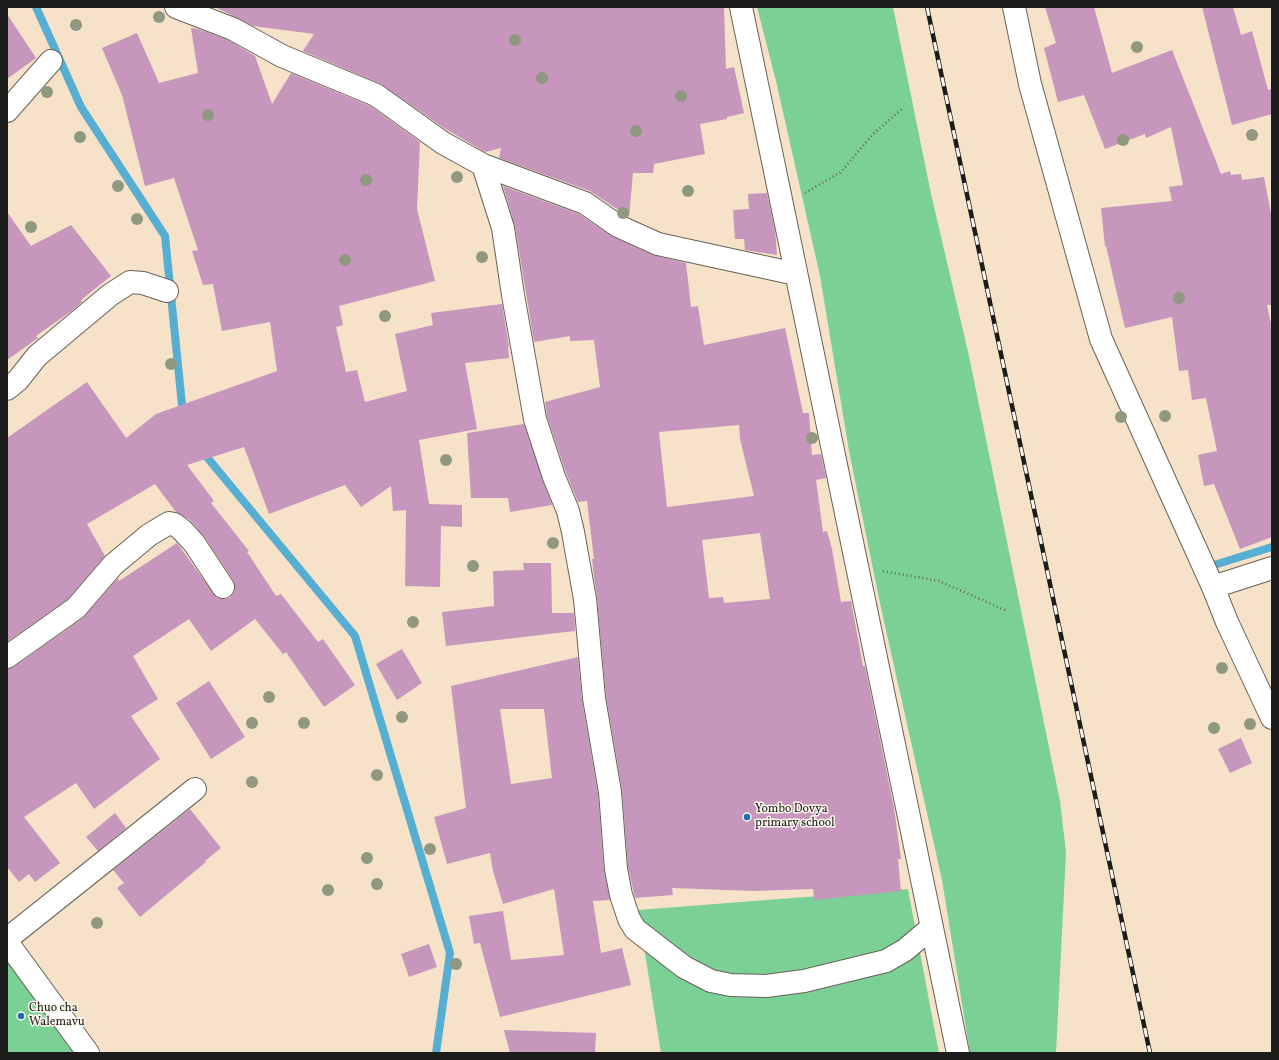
<!DOCTYPE html>
<html>
<head>
<meta charset="utf-8">
<style>
  body { margin:0 }
  #map { position:relative; width:1279px; height:1060px; overflow:hidden; background:#f5e2c8; font-family:Vollkorn,serif }
  canvas { display:block }
  .frame { position:absolute; inset:0; border:8px solid #1c1c1c; pointer-events:none }
</style>
</head>
<body>
<div id="map">
<canvas width="1279" height="1060"></canvas>
<div class="frame"></div>
</div>
<script>
const ctx = document.querySelector('canvas').getContext('2d');
ctx.lineJoin = 'round';
function paint(path, color) { ctx.fillStyle = color; ctx.fill(path, 'evenodd'); }
const poly = rows => new Path2D(rows.map(r => 'M' + r).join(''));
function stroke(path, color, width, dash) { ctx.strokeStyle = color; ctx.lineWidth = width; ctx.lineCap = dash ? 'butt' : 'round'; ctx.setLineDash(dash || []); ctx.stroke(path); }
function write(font, color, halo, rows, align = 'center') {
  ctx.font = font + ' Vollkorn,serif'; ctx.lineWidth = 3; ctx.setLineDash([]); ctx.textBaseline = 'middle'; ctx.strokeStyle = halo; ctx.fillStyle = color; for (const [text, x, y, turn = 0] of rows) {
    ctx.save(); ctx.translate(x, y); ctx.rotate((+turn || 0) * Math.PI / 180); ctx.textAlign = isNaN(turn) ? turn : align; if (halo) ctx.strokeText(text, 0, 0); ctx.fillText(text, 0, 0); ctx.restore();
  }
}
const green = poly([
  [757,7,893,7,931,194,969,356,1060,801,1066,852,1056,1053,970,1053,942,880,881,608,849,451,820,276,776,81],
  [908,889,939,1053,661,1053,638,910],
  [7,924,86,1053,7,1053]
]);
const stream = poly([
  [36,7,81,107,165,236,183,415],
  [201,450,355,636,450,953,436,1053],
  [1214,565,1272,547]
]);
const building = poly([
  [215,7,724,7,726,69,734,67,744,113,727,117,727,119,700,124,705,154,654,164,653,173,633,173,629,217,590,191,499,158,501,148,485,152,444,128,381,84,303,51,314,34,253,26],
  [1045,7,1094,7,1112,73,1172,50,1221,174,1230,171,1231,175,1241,174,1242,180,1264,177,1272,219,1272,305,1267,305,1272,329,1272,537,1240,549,1214,484,1204,486,1198,455,1217,451,1206,398,1192,400,1188,370,1179,371,1172,317,1125,328,1106,246,1105,246,1101,208,1172,201,1169,187,1183,185,1171,127,1146,138,1145,134,1105,149,1084,95,1058,102,1044,48,1056,43],
  [1202,7,1233,7,1241,35,1252,31,1268,90,1272,89,1272,114,1232,125],
  [7,14,36,58,7,79],
  [191,28,198,29,228,40,255,56,272,104,291,73,370,106,420,142,417,209,435,281,339,306,343,325,336,327,346,372,357,370,365,402,407,391,395,334,433,325,431,313,502,304,509,347,508,347,509,358,465,363,477,429,419,440,429,504,462,505,462,527,441,526,440,587,405,586,406,510,393,511,391,486,361,507,345,485,269,514,244,447,187,465,214,501,211,503,249,551,247,552,276,596,281,594,318,642,323,639,355,685,324,707,286,652,283,654,255,619,211,651,189,619,133,656,158,699,131,716,160,759,94,809,76,783,24,817,60,863,35,882,29,874,19,882,7,867,7,669,14,667,83,618,118,578,119,581,177,543,217,598,223,599,230,598,234,593,235,587,233,580,204,536,190,520,176,512,155,484,87,524,105,556,68,599,7,642,7,438,87,382,126,438,156,414,277,371,270,322,222,331,213,284,203,285,192,251,198,250,174,178,145,186,122,95,102,48,137,33,159,83,198,73],
  [503,186,579,214,613,237,653,255,686,263,691,307,698,306,704,345,785,328,803,413,809,413,812,455,821,454,826,478,816,480,823,532,827,531,832,549,841,602,851,601,863,666,865,666,894,808,901,859,898,859,901,891,814,900,813,889,753,891,672,888,673,895,635,898,628,867,622,790,606,696,597,598,594,577,592,559,594,559,587,501,578,502,566,473,547,416,545,402,600,387,594,340,570,341,570,336,534,342,515,226],
  [739,425,740,439,754,496,667,507,659,432],
  [760,533,770,599,724,603,723,597,709,598,702,540],
  [767,193,775,231,777,255,745,250,744,239,735,239,733,210,749,209,748,194],
  [7,212,31,246,71,225,111,276,81,300,82,302,70,312,36,336,38,338,7,360],
  [524,424,552,505,510,512,508,498,471,498,467,433],
  [523,563,551,563,552,613,574,613,575,631,446,646,442,612,494,606,493,571,524,570],
  [402,649,422,683,397,700,376,664],
  [578,657,582,700,598,794,604,871,610,900,593,901,601,953,622,948,631,985,500,1017,480,943,474,944,469,916,503,911,511,960,564,955,554,889,503,904,493,871,490,853,447,864,434,817,466,808,451,686],
  [500,709,544,709,552,778,511,784],
  [209,681,245,737,211,759,176,703],
  [1241,738,1252,763,1230,773,1218,749],
  [190,809,221,848,205,861,206,862,140,917,117,888,124,883,113,870],
  [115,813,126,828,98,851,86,837],
  [429,944,437,967,409,977,401,954],
  [504,1030,596,1033,595,1053,510,1053]
]);
const path = poly([
  [805,193,841,172,873,134,902,109],
  [883,571,939,581,1007,611]
]);
const minor = poly([
  [176,7,233,29,282,56,376,95,443,143,483,165,585,203,618,226,658,244,796,274],
  [741,7,958,1053],
  [1014,7,1030,84,1101,339,1213,587,1227,622,1272,718],
  [7,111,51,61],
  [483,165,503,228,513,295,535,419,554,477,568,511,573,532,585,599,594,698,610,792,616,869,621,895,629,919,635,929,684,967,711,981,731,985,766,986,804,981,886,961,905,950,932,927],
  [7,389,18,380,37,356,110,295,130,282,143,283,167,291],
  [1213,587,1272,568],
  [7,657,76,608,113,565,149,535,169,523,174,524,182,530,194,543,223,587],
  [7,939,195,789]
]);
const tertiary = poly([
  [7,942,88,1053]
]);
const rail = poly([
  [927,7,1150,1053]
]);
const trees = [
  [159,17],
  [76,25],
  [515,40],
  [1137,47],
  [542,78],
  [47,92],
  [681,96],
  [208,115],
  [636,131],
  [1252,135],
  [80,137],
  [1123,140],
  [457,177],
  [366,180],
  [118,186],
  [688,191],
  [623,213],
  [137,219],
  [31,227],
  [482,257],
  [345,260],
  [1179,298],
  [385,316],
  [171,364],
  [1165,416],
  [1121,417],
  [812,438],
  [446,460],
  [553,543],
  [473,566],
  [413,622],
  [1222,668],
  [269,697],
  [402,717],
  [252,723],
  [304,723],
  [1250,724],
  [1214,728],
  [377,775],
  [252,782],
  [430,849],
  [367,858],
  [377,884],
  [328,890],
  [97,923],
  [456,964]
];
const markers = [
  [747,817,4,"#1f6fb2"],
  [21,1016,4,"#1f6fb2"]
];
const poiNames = [
  ["Yombo Dovya",755,810],
  ["primary school",755,824],
  ["Chuo cha",29,1009],
  ["Walemavu",29,1023]
];
paint(green, '#7bd195');
stroke(stream, '#56aed3', 8);
paint(building, '#c696bd');
stroke(minor, '#686158', 24);
stroke(tertiary, '#686158', 24);
stroke(path, '#686158', 2.5, [1, 3]);
stroke(minor, '#fff', 22);
stroke(tertiary, '#fff', 22);
stroke(rail, '#1c1c1c', 4.5);
stroke(rail, '#fbf7ec', 3, [9]);
ctx.fillStyle = '#909880';
for (const [x, y] of trees) { ctx.beginPath(); ctx.arc(x, y, 6, 0, 2 * Math.PI); ctx.fill(); }
for (const [x, y, r, color] of markers) { const dot = new Path2D(); dot.arc(x, y, r, 0, 2 * Math.PI); ctx.fillStyle = color; ctx.fill(dot); stroke(dot, '#fbf7ec', 1.5); }
write('12px', '#1c1c1c', '#fbf7ec', poiNames, 'left');
</script>
</body>
</html>
